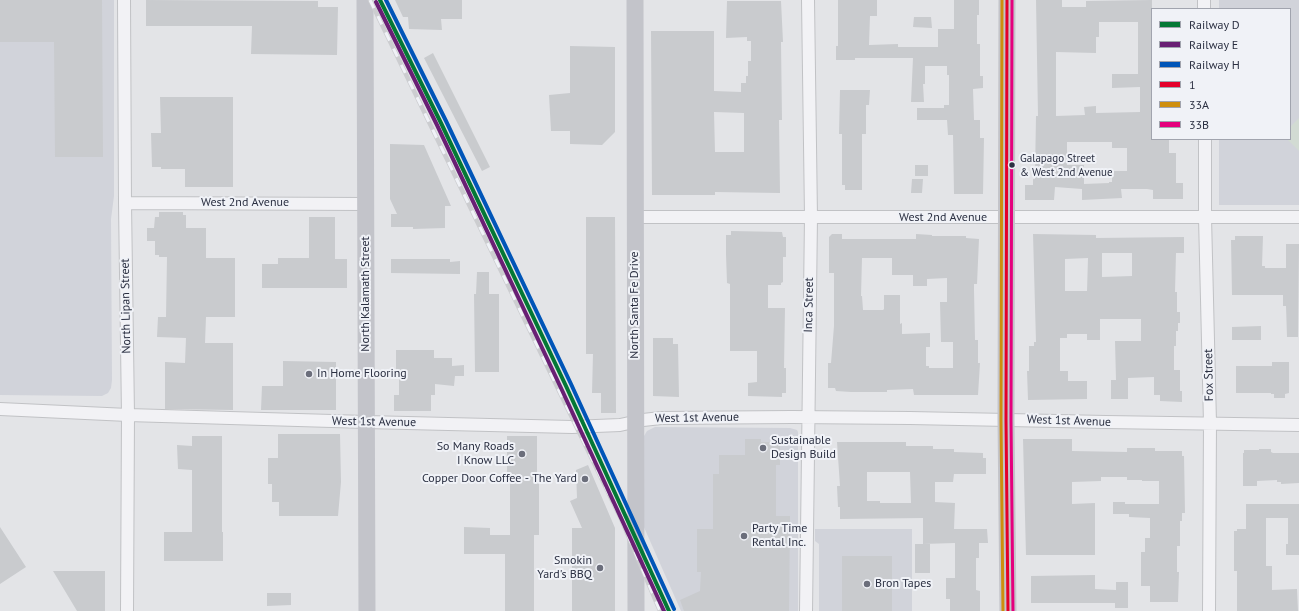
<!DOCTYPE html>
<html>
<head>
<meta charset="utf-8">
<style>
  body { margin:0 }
  #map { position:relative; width:1299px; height:611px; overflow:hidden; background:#e3e4e7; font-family:"PT Sans",sans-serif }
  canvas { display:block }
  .legend { position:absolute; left:1151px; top:8px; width:140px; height:132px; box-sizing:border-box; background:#f0f2f7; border:1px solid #a1a4ae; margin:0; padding:5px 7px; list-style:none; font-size:12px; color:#2a2f41 }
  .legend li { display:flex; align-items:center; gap:8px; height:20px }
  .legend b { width:20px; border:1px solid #a1a4ae }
</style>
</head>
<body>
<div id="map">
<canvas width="1299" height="611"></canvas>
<ul class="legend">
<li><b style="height:5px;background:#047835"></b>Railway D</li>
<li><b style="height:5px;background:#691f74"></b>Railway E</li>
<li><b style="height:5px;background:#0055b8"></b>Railway H</li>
<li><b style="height:5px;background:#e4002b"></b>1</li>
<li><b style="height:5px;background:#ce8e0d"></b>33A</li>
<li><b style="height:5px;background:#e5007d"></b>33B</li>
</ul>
</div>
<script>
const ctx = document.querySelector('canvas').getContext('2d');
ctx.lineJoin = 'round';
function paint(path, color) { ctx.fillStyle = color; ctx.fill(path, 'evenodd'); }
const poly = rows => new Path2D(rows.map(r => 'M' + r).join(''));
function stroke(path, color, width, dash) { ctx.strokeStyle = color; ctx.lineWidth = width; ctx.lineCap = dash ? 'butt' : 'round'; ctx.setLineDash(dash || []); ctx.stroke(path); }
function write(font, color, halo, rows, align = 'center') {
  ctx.font = font + ' "PT Sans",sans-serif'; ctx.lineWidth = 4; ctx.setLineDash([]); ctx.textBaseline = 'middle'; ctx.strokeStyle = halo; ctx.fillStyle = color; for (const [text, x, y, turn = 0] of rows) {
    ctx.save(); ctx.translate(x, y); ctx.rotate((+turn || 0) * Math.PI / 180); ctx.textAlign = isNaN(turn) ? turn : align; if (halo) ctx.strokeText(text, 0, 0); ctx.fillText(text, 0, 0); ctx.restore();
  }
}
const built = poly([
  [0,0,114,0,114,196,111,219,112,380,111,388,108,393,102,396,0,395],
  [1219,0,1299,0,1299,205,1219,205,1219,139,1290,139,1290,9,1219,9],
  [655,427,790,428,797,430,798,432,798,611,681,611,643,525,644,436,647,431],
  [815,529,912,529,912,611,819,611,819,544,815,541]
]);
const green = poly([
  [1299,118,1299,151,1287,139,1290,139,1290,127]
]);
const building = poly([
  [0,0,102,0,103,157,55,157,54,42,0,42],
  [146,0,318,1,318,7,338,7,337,55,251,54,252,26,146,26],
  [395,0,462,0,462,19,441,19,442,30,409,29,408,17,403,17],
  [838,0,877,0,877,16,870,16,869,45,898,44,898,47,938,47,938,29,954,29,954,0,979,0,979,15,977,15,977,44,980,44,980,76,983,76,983,88,973,89,974,120,980,120,980,138,984,138,983,194,954,194,953,135,948,135,947,120,917,120,917,108,944,108,944,105,949,105,949,75,947,75,947,66,925,66,925,84,923,84,924,102,911,102,913,58,855,58,855,60,836,60,836,46,838,46],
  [1036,0,1062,0,1062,7,1086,7,1086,1,1152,0,1152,139,1169,139,1169,153,1176,153,1176,183,1183,183,1183,199,1153,199,1153,190,1147,189,1121,189,1122,198,1082,200,1082,189,1055,187,1054,200,1025,200,1025,185,1033,185,1033,179,1035,179,1035,174,1036,116,1038,116],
  [1099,22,1138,22,1138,74,1112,74,1112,88,1140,87,1140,112,1096,113,1096,106,1084,107,1085,115,1056,116,1056,52,1096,53,1096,37,1099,37],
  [1067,142,1112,142,1112,148,1127,148,1127,171,1112,171,1112,182,1109,182,1109,183,1084,184,1084,165,1067,165],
  [727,1,781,1,783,42,781,42,782,120,779,120,780,193,715,192,715,195,652,195,651,31,714,31,714,91,741,92,741,83,746,83,746,76,748,76,748,61,751,61,751,41,747,41,747,37,726,38],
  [714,112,744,113,744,152,715,152],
  [914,17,931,17,932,28,913,27],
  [570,46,615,47,615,132,602,145,570,144,570,131,551,131,549,95,570,93],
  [433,53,490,167,482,171,424,58],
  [840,90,870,90,869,105,866,105,866,134,862,134,862,190,845,190,845,185,842,185,842,134,839,134],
  [160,97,233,97,233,187,185,187,185,169,161,169,161,167,152,167,151,133,161,133],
  [390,144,424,145,451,206,445,206,445,228,413,229,413,227,391,227,391,214,397,214,390,199],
  [915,165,928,165,928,176,915,176],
  [912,179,923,179,922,193,911,193],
  [159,212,183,212,183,215,186,215,186,228,206,228,206,258,235,258,235,317,206,317,205,343,233,343,233,410,165,409,165,362,185,363,186,338,157,337,158,317,166,317,167,257,159,257,159,255,155,255,155,241,147,241,147,228,154,228,155,217,159,217],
  [309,217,335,217,335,259,347,259,347,288,262,288,262,264,278,264,278,258,309,258],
  [586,217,615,217,616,413,601,413,601,393,592,393,593,354,586,354],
  [731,231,782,232,783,237,786,237,786,257,783,257,783,282,781,283,781,285,768,285,768,308,785,308,784,368,786,368,786,393,782,393,782,397,748,396,748,383,757,382,757,351,730,351,730,284,727,283,726,254,726,235,731,235],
  [832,234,842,234,842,239,916,239,916,234,932,235,932,236,966,236,966,238,979,239,977,284,974,284,974,290,975,340,978,340,978,363,980,363,978,395,914,395,913,389,887,390,887,392,851,392,836,391,835,388,828,388,828,363,831,363,834,326,834,273,829,273,829,237],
  [862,258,892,258,892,275,913,275,913,286,927,286,927,279,947,278,947,302,940,302,941,342,953,342,953,368,929,368,929,366,926,366,926,347,930,347,930,333,902,334,902,323,900,324,900,295,884,295,884,309,883,310,863,310,862,296,861,296],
  [1033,234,1096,235,1096,238,1184,237,1184,253,1176,253,1175,292,1177,292,1177,312,1180,312,1180,323,1178,323,1178,331,1176,331,1176,346,1174,346,1174,370,1180,370,1180,391,1182,391,1182,402,1160,401,1160,395,1154,395,1154,377,1128,378,1128,399,1111,399,1111,380,1116,380,1115,341,1141,341,1141,319,1100,319,1100,340,1087,340,1087,334,1067,334,1067,338,1060,338,1060,371,1068,371,1068,381,1087,381,1087,399,1028,400,1027,371,1029,371,1029,346,1034,346,1034,342,1036,342],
  [1102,253,1132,253,1132,276,1102,277],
  [1088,258,1087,291,1065,291,1065,259],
  [1235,236,1263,236,1262,266,1265,266,1265,268,1286,268,1286,244,1299,244,1298,337,1287,337,1286,306,1283,306,1283,295,1232,295,1231,240,1235,240],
  [391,259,450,259,450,262,460,261,460,274,391,273],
  [477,272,489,272,489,294,499,294,499,372,475,372,474,294,476,294],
  [1261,326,1261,340,1232,340,1232,327],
  [653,338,673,338,673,344,678,344,679,397,653,396],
  [396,350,434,350,434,358,452,358,452,366,464,365,464,376,455,376,454,386,435,384,435,395,431,395,431,411,394,411,394,395,399,395,399,373,396,373],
  [283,361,336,362,336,410,261,410,262,386,283,386],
  [1272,362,1289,362,1289,393,1285,394,1285,398,1274,398,1274,394,1271,394,1271,393,1236,393,1236,366,1272,366],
  [278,434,340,434,341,482,338,516,279,516,279,502,272,502,272,484,268,484,268,458,278,458],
  [192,436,222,436,222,532,223,532,223,561,164,561,164,532,192,532,192,470,178,469,177,445,192,446],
  [507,436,537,436,537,477,539,477,539,535,534,535,534,611,505,611,505,554,464,554,464,527,490,528,490,535,510,535,510,472,507,472],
  [745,439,761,439,761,442,780,442,780,465,776,465,776,516,790,516,789,611,684,611,680,600,700,591,701,572,697,572,697,529,713,529,713,474,719,474,719,455,745,455],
  [1023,439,1072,439,1072,451,1127,452,1127,448,1155,448,1155,451,1182,451,1182,456,1184,456,1185,513,1182,513,1182,521,1180,521,1180,546,1177,546,1177,572,1179,572,1178,602,1150,602,1150,586,1141,586,1141,552,1145,552,1145,538,1150,538,1150,518,1129,517,1129,514,1113,514,1113,502,1125,502,1125,504,1159,504,1159,481,1142,481,1142,480,1127,480,1127,477,1101,477,1101,481,1072,482,1072,504,1095,503,1095,555,1026,555],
  [837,442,906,442,906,446,933,446,933,449,954,449,954,452,983,453,983,458,986,458,986,474,954,474,953,482,935,482,935,502,955,503,954,529,987,529,988,543,979,543,979,558,976,558,976,590,980,591,980,611,950,611,950,599,946,599,946,578,955,578,955,543,923,544,923,518,840,519,840,507,838,507,837,486,840,486],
  [867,472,910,472,911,503,880,503,880,501,867,501],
  [1259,449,1271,449,1271,452,1273,453,1299,453,1299,483,1281,484,1281,482,1277,482,1277,480,1257,481,1257,486,1243,486,1243,453,1244,453,1244,450,1259,450],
  [588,465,615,528,615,611,572,611,572,528,582,528,570,501,577,498,576,470],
  [1246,504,1299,504,1299,555,1286,555,1286,544,1288,544,1288,518,1266,518,1266,566,1272,566,1272,590,1297,589,1298,611,1237,611,1237,571,1234,571,1234,531,1237,531,1237,529,1246,529],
  [0,527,26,567,0,584],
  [915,544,930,544,930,573,915,573],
  [842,556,892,556,892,611,842,611],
  [53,571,105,571,105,611,77,611],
  [1095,575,1095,589,1116,590,1116,582,1128,582,1128,608,1115,608,1115,603,1031,603,1031,576],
  [267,593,291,593,291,605,267,606]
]);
const street = poly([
  [124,0,125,203,128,415,127,611],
  [1204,0,1204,9],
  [1205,139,1205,217,1210,423,1209,611],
  [125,203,365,204],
  [635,217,1299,217],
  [0,409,128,415,366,422,572,427,620,425,643,420,661,418,792,417,910,418,1106,422,1299,425],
  [806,611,811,217,808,0]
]);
const secondary = poly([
  [365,0,367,611],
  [635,0,636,611],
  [1007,0,1006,420,1008,611]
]);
const rail = poly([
  [370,0,622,521,660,611]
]);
const bus1 = poly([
  [1007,0,1006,420,1008,611]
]);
const bus2 = poly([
  [1002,0,1001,420,1003,611]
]);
const bus3 = poly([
  [1012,0,1011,420,1013,611]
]);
const rail1 = poly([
  [380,0,441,123,566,386,669,611]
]);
const rail2 = poly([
  [376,2,437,125,561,388,664,611]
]);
const rail3 = poly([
  [386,0,446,121,571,384,674,609]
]);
const markers = [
  [1012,165,3.5,"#2a2f41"],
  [309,374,4,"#6b6e7b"],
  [763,448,4,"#6b6e7b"],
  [522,454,4,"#6b6e7b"],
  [585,479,4,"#6b6e7b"],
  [744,536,4,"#6b6e7b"],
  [600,568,4,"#6b6e7b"],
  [867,584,4,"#6b6e7b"]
];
const busNames = [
  ["Galapago Street",1020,159],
  ["& West 2nd Avenue",1020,173]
];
const streetNames = [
  ["West 2nd Avenue",245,203],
  ["West 2nd Avenue",943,218],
  ["North Kalamath Street",366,294,-90],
  ["North Santa Fe Drive",635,305,-90],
  ["Inca Street",809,305,-89],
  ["North Lipan Street",126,306,-91],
  ["Fox Street",1209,375,-91],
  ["West 1st Avenue",697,418,-1],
  ["West 1st Avenue",1069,421,2],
  ["West 1st Avenue",374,422,1]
];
const poiNames = [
  ["In Home Flooring",317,374],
  ["Sustainable",771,441],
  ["Design Build",771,455],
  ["So Many Roads",514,447,"right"],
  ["I Know LLC",514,461,"right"],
  ["Copper Door Coffee - The Yard",577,479,"right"],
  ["Party Time",752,529],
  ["Rental Inc.",752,543],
  ["Smokin",592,561,"right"],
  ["Yard's BBQ",592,575,"right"],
  ["Bron Tapes",875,584]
];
paint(built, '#d1d3da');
paint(green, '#d2dbd3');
paint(building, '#c9cbce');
stroke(street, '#c1c2c5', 14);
stroke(street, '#f2f2f5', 12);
stroke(secondary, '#c3c4ca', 17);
stroke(rail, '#cccdd0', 4.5);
stroke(rail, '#f0f2f7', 3, [9]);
stroke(bus1, '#e4002b', 3);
stroke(bus2, '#ce8e0d', 3);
stroke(bus3, '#e5007d', 3);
stroke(rail1, '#047835', 4);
stroke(rail2, '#691f74', 4);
stroke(rail3, '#0055b8', 4);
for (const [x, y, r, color] of markers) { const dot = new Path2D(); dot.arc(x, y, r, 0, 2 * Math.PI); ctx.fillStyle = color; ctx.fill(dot); stroke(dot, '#f0f2f7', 1.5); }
write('11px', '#2a2f41', '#f0f2f7', busNames, 'left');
write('12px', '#2a2f41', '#f0f2f7', streetNames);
write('12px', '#2a2f41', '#f0f2f7', poiNames, 'left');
</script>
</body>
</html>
